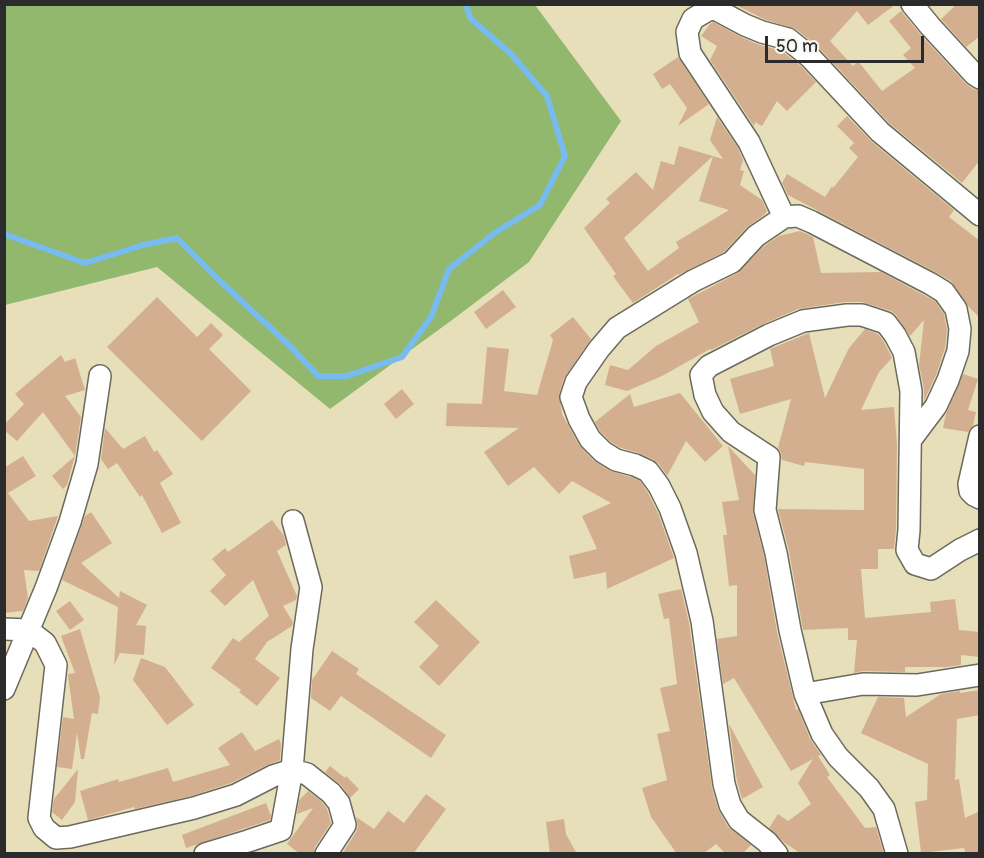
<!DOCTYPE html>
<html>
<head>
<meta charset="utf-8">
<style>
  body { margin:0 }
  #map { position:relative; width:984px; height:858px; overflow:hidden; background:#e6dfba; font-family:Pangolin,sans-serif }
  canvas { display:block }
  .frame { position:absolute; inset:0; border:6px solid #2b2b2b; pointer-events:none }
  .scale { position:absolute; left:765px; top:36px; width:159px; height:27px; box-sizing:border-box; border:3px solid #2b2b2b; border-top:0; padding-left:8px; font-size:18px; line-height:21px; white-space:nowrap; color:#2b2b2b; -webkit-text-stroke:4px #f6f6f2; paint-order:stroke }
</style>
</head>
<body>
<div id="map">
<canvas width="984" height="858"></canvas>
<div class="frame"></div>
<div class="scale">50 m</div>
</div>
<script>
const ctx = document.querySelector('canvas').getContext('2d');
ctx.lineJoin = 'round';
function paint(path, color) { ctx.fillStyle = color; ctx.fill(path, 'evenodd'); }
const poly = rows => new Path2D(rows.map(r => 'M' + r).join(''));
function stroke(path, color, width, dash) { ctx.strokeStyle = color; ctx.lineWidth = width; ctx.lineCap = dash ? 'butt' : 'round'; ctx.setLineDash(dash || []); ctx.stroke(path); }
const forest = poly([
  [5,4,535,5,621,121,529,262,452,320,330,409,157,267,5,305]
]);
const stream = poly([
  [4,234,85,263,143,245,177,238,220,281,291,347,318,376,347,376,402,357,431,317,449,269,496,232,540,205,565,156,547,96,511,54,470,18,466,4]
]);
const building = poly([
  [734,4,896,4,868,25,857,11,830,41,853,66,858,61,882,91,915,68,903,55,911,48,889,21,901,11,921,35,965,83,973,89,980,91,980,160,962,183,889,123,819,48,796,29,766,20],
  [957,4,980,4,980,36,966,47,941,19],
  [713,22,739,36,757,44,782,51,801,66,816,82,787,111,777,101,762,126,755,122,754,126,710,60,717,46,701,36,710,24],
  [678,57,709,104,678,126,687,108,670,84,662,89,653,74],
  [847,116,872,142,954,210,949,217,980,241,980,318,968,306,951,281,937,273,788,195,782,183,787,174,825,197,832,186,833,188,858,157,849,148,854,143,837,126],
  [717,117,738,148,743,160,740,170,744,171,740,185,762,200,767,211,764,215,747,227,724,252,678,275,678,274,633,303,613,276,616,274,584,228,610,203,606,199,636,172,653,190,661,161,674,165,679,146,723,159,710,140],
  [713,156,699,201,729,210,676,242,679,248,648,271,624,238],
  [800,231,813,237,821,273,881,272,935,301,944,314,947,330,945,348,936,375,924,401,924,389,919,365,924,320,910,336,896,315,891,311,862,302,845,302,798,309,763,324,711,350,710,349,662,376,627,391,605,385,610,365,628,370,656,346,699,322,688,299,738,273,764,246,779,236],
  [503,290,516,307,486,329,474,312],
  [157,297,197,337,211,323,223,335,209,349,251,391,202,441,107,347],
  [573,317,591,339,564,378,559,394,562,414,579,445,594,461,610,471,631,477,640,481,648,493,658,513,674,558,607,589,606,572,574,579,569,556,597,549,582,516,611,503,572,481,559,494,534,467,508,486,484,452,519,428,446,426,447,403,482,404,487,347,509,349,504,391,537,395,553,340,550,335],
  [865,329,878,334,884,342,892,358,879,372,861,410,894,407,897,444,896,529,894,549,878,549,878,569,861,569,865,618,931,612,930,602,955,599,959,630,980,632,980,657,961,655,961,665,946,667,905,667,905,672,863,671,854,673,857,640,848,640,848,628,803,630,789,551,778,509,864,510,864,469,805,462,804,466,782,460,781,452,778,448,791,399,740,414,730,379,774,366,770,349,809,333,825,398,849,348],
  [61,355,65,362,75,358,85,390,65,396,81,417,75,456,43,412,17,441,4,430,4,425,24,404,15,394],
  [963,374,978,379,968,410,976,412,973,425,968,432,943,428,946,414],
  [402,389,414,404,396,419,384,404],
  [680,393,723,446,705,462,686,441,667,476,658,463,653,459,638,453,621,448,611,442,600,431,595,422,630,394,634,407],
  [105,428,123,449,145,436,154,452,157,450,173,474,160,483,181,523,162,533,142,495,140,497,117,463,108,469,101,459],
  [728,446,755,475,753,513,764,556,777,632,796,710,798,709,810,739,821,755,818,756,830,775,827,777,865,828,876,827,884,854,801,854,785,843,769,828,778,814,788,821,811,804,798,783,813,759,791,771,734,678,723,684,717,639,737,636,737,585,729,586,723,535,727,535,722,502,739,500],
  [23,456,36,476,8,493,29,521,58,516,39,571,24,570,28,598,23,611,4,613,4,468],
  [75,456,67,485,63,489,52,476],
  [91,512,112,543,81,563,119,598,120,591,147,605,136,625,146,626,144,655,120,653,114,665,118,607,62,580,85,516],
  [272,520,284,536,286,545,277,551,297,596,296,600,283,606,293,622,292,626,267,642,255,659,280,678,257,706,239,692,241,690,211,668,233,638,239,642,269,616,253,580,225,606,210,591,226,575,212,559,225,548,228,552],
  [681,589,689,623,712,788,718,809,728,827,751,845,742,854,726,854,716,844,703,854,677,854,651,817,642,788,667,780,657,734,670,731,660,688,677,684,669,618,664,619,658,594],
  [436,600,480,642,439,686,419,667,439,646,414,622],
  [70,601,84,620,70,630,56,611],
  [80,629,100,697,98,714,92,713,84,759,81,759,77,733,72,769,57,767,63,717,74,719,68,676,68,674,75,673,61,636],
  [332,651,359,669,356,674,446,735,431,758,341,696,330,711,311,698,312,680],
  [141,658,165,667,194,705,167,725,133,680],
  [980,690,980,715,957,719,955,780,959,779,965,818,980,811,980,854,966,854,964,848,921,853,915,802,927,800,928,764,861,733,878,697,904,698,906,717,941,694,960,691,960,693],
  [729,724,763,787,742,799,737,781],
  [242,732,255,751,279,739,281,744,280,760,267,765,231,783,191,796,135,809,134,807,88,820,80,791,118,779,119,782,168,768,173,782,230,765,218,748],
  [330,766,345,778,346,776,359,789,350,798,341,785,325,772],
  [78,769,75,802,62,820,52,812,54,799],
  [308,791,322,802,327,809,331,823,315,847,313,854,300,854,287,844,313,808,297,814,299,800],
  [426,794,446,809,413,854,342,854,356,832,358,827,356,817,374,829,388,811,404,823],
  [266,803,271,816,270,820,186,848,182,835],
  [564,819,566,834,577,854,550,854,546,822]
]);
const minor = poly([
  [912,4,930,26,974,74,980,78],
  [980,436,969,484,970,491,974,495,980,498],
  [912,438,936,406,948,380,958,351,960,329,956,309,944,292,931,284,812,222,798,216,784,217,749,142,690,53,687,32,693,19,708,10,715,9,745,25,762,32,788,39,810,57,880,132,980,215],
  [4,629,28,630,45,643,56,665,39,818,44,828,56,838,70,837,194,808,236,795,273,776,292,770,307,774,331,793,339,803,345,825,326,854],
  [4,689,46,588,70,522,87,464,100,376],
  [805,694,863,684,917,685,980,675],
  [205,854,248,841,281,830,292,770,302,649,311,587,293,521],
  [777,854,767,842,739,820,730,805,724,784,702,621,686,553,670,508,659,486,648,471,635,465,616,460,603,452,590,439,579,419,571,397,576,382,599,349,617,328,693,281,732,262,756,236,784,217],
  [897,854,884,809,869,788,838,757,822,734,805,694,790,630,776,553,765,510,769,457,731,432,713,412,705,395,701,375,709,366,769,335,803,321,847,315,862,315,886,323,895,335,904,352,911,391,909,530,907,550,915,564,931,569,960,550,980,540]
]);
paint(forest, '#91b86d');
stroke(stream, '#78bbee', 6);
paint(building, '#d4af8f');
stroke(minor, '#6c6a5d', 24);
stroke(minor, '#fff', 21);
</script>
</body>
</html>
